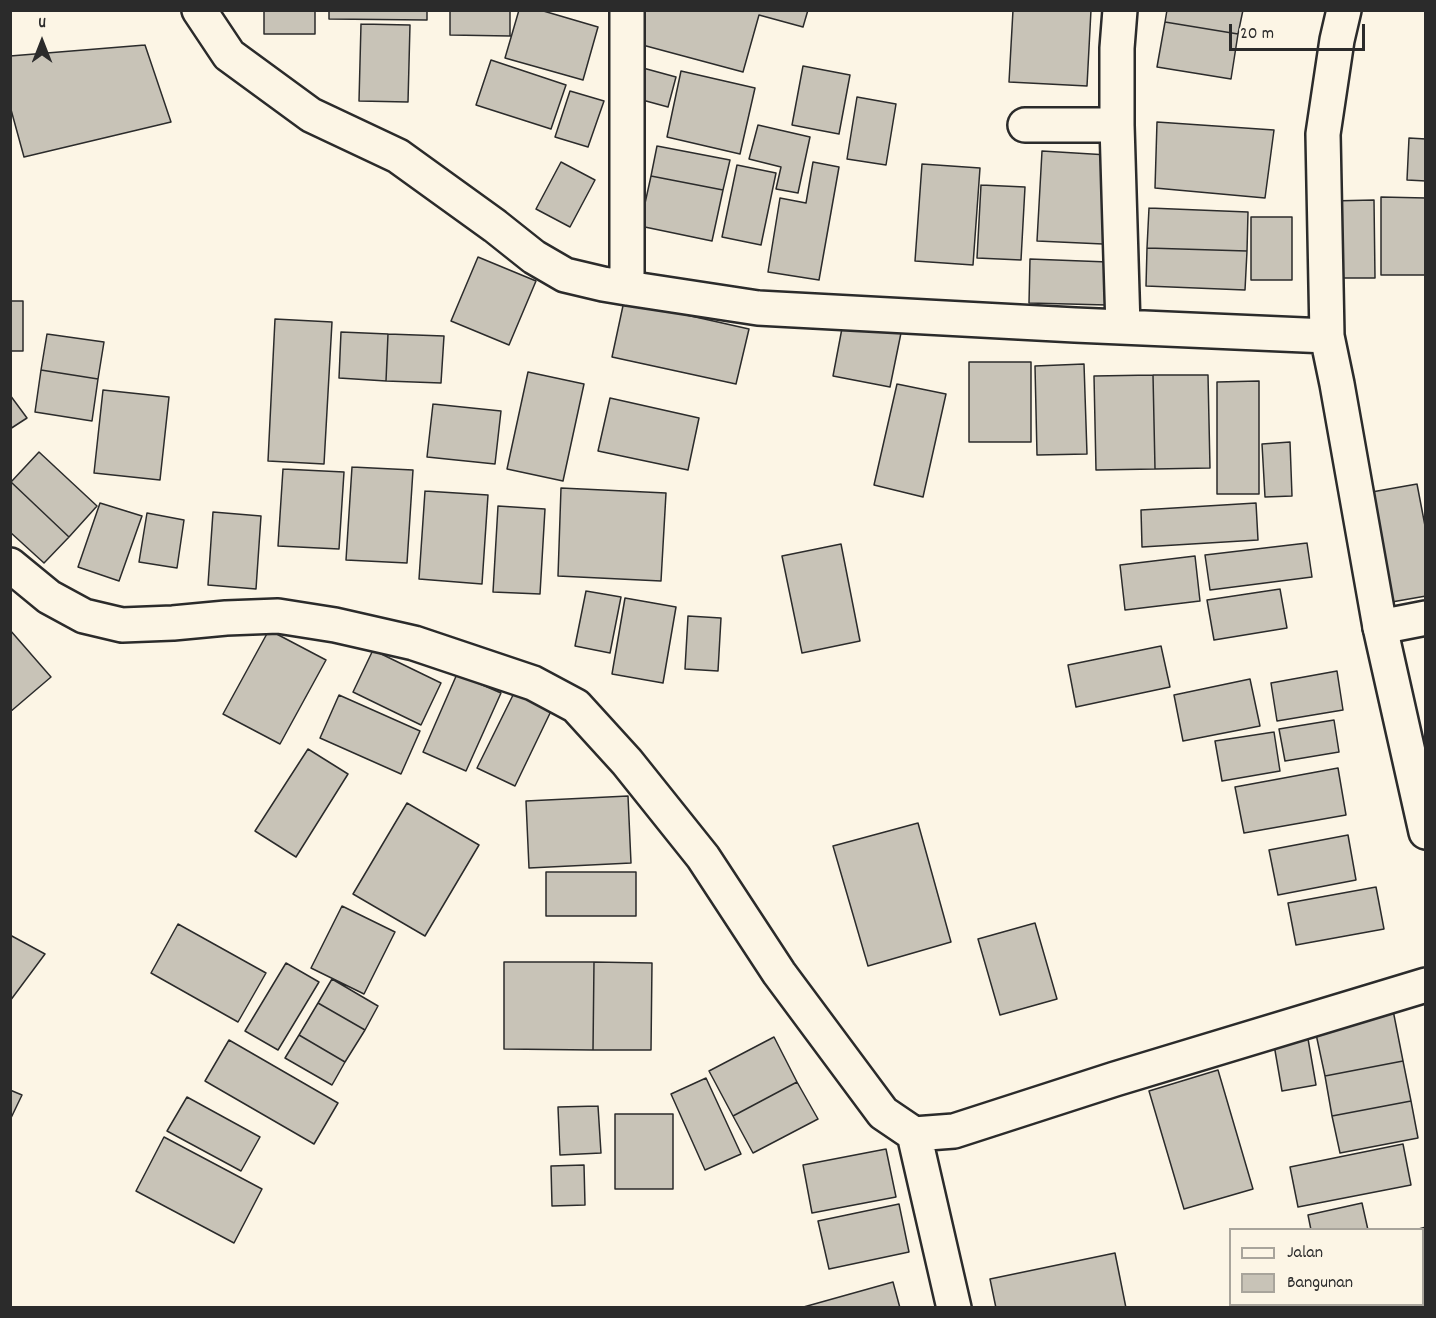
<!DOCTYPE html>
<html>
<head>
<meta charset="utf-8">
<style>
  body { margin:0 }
  #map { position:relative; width:1436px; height:1318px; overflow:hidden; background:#fcf5e5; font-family:Dekko,sans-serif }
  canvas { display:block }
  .frame { position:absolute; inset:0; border:12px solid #2b2b2b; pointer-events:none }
  .legend { position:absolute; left:1229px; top:1228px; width:195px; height:78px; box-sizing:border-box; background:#fcf5e5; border:2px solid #a8a49b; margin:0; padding:8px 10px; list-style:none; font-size:18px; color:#2b2b2b }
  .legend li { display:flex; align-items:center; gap:12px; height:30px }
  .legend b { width:30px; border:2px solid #a8a49b }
  .north { position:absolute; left:12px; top:12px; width:60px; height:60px; -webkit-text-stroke:4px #fcf5e5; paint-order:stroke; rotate:0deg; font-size:16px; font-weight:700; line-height:24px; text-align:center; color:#2b2b2b }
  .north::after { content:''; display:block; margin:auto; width:21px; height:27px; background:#2b2b2b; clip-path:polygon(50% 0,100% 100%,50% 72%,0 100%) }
  .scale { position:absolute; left:1229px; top:24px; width:136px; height:27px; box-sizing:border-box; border:3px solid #2b2b2b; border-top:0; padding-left:8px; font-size:18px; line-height:21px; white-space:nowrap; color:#2b2b2b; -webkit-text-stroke:4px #fcf5e5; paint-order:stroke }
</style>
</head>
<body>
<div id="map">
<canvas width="1436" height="1318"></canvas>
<div class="frame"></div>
<ul class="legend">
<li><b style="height:8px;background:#fcf5e5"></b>Jalan</li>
<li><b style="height:16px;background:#c8c3b7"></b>Bangunan</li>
</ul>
<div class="north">U</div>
<div class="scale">20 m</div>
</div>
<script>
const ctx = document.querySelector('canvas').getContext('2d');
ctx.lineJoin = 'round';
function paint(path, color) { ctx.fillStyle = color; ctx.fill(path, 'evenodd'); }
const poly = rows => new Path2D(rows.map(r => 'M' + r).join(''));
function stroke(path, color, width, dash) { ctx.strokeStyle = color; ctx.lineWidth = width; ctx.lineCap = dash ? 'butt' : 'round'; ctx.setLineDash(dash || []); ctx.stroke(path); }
const building = poly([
  [264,10,315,10,315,34,264,34,264,10],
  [329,10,427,10,427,20,329,19,329,10],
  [450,10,510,10,510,36,450,35,450,10],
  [519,10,540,10,598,27,583,80,505,58,519,10],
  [644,10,808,10,803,27,759,15,743,72,635,43,644,10],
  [1013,10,1091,10,1087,86,1009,82,1013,10],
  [1167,10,1243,10,1238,34,1165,22,1167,10],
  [1165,22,1238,34,1231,79,1157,67,1165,22],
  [361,24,410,25,408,102,359,101,361,24],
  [145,45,171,122,24,157,10,106,10,56,145,45],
  [491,60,566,85,551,129,476,105,491,60],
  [803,66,850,75,839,134,792,125,803,66],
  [643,68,676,77,668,107,635,98,643,68],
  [681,71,755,88,740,154,667,137,681,71],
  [570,91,604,101,588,147,555,137,570,91],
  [857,97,896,104,886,165,847,159,857,97],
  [1157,122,1274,130,1265,198,1155,188,1157,122],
  [758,125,810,137,798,193,776,189,781,167,749,159,758,125],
  [1409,138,1426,139,1426,181,1407,180,1409,138],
  [657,146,730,160,723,190,651,176,657,146],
  [1042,151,1108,155,1103,244,1037,241,1042,151],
  [561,162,595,180,570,227,536,209,561,162],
  [813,162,839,167,819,280,768,272,780,198,806,203,813,162],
  [922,164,980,168,973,265,915,261,922,164],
  [737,165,776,173,761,245,722,237,737,165],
  [651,176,723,190,712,241,640,226,651,176],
  [981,185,1025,187,1021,260,977,258,981,185],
  [1381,197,1426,198,1426,275,1381,275,1381,197],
  [1374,200,1375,278,1331,278,1330,201,1374,200],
  [1149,208,1248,212,1247,251,1147,248,1149,208],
  [1251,217,1292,217,1292,280,1251,280,1251,217],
  [1147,248,1247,251,1245,290,1146,286,1147,248],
  [478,257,536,281,509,345,451,321,478,257],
  [1030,259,1108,262,1107,305,1029,303,1030,259],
  [10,301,23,301,23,351,10,351,10,301],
  [624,301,749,329,736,384,612,357,624,301],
  [275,319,332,322,324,464,268,461,275,319],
  [843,323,901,333,890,387,833,376,843,323],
  [341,332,388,334,386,381,339,378,341,332],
  [47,334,104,342,98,379,41,370,47,334],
  [388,334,444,336,441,383,386,381,388,334],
  [969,362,1031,362,1031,442,969,442,969,362],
  [1084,364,1087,454,1037,455,1035,366,1084,364],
  [41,370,98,379,92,421,35,412,41,370],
  [528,372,584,384,563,481,507,469,528,372],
  [1153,375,1208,375,1210,468,1155,469,1153,375],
  [1153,375,1155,469,1096,470,1094,376,1153,375],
  [1259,381,1259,494,1217,494,1217,382,1259,381],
  [897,384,946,394,923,497,874,485,897,384],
  [103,390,169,397,160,480,94,473,103,390],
  [10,395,27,418,10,429,10,395],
  [610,398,699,418,688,470,598,451,610,398],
  [433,404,501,411,495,464,427,457,433,404],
  [1290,442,1292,496,1265,497,1262,444,1290,442],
  [39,452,97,506,69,537,11,482,39,452],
  [352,467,413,470,407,563,346,560,352,467],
  [283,469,344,472,339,549,278,546,283,469],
  [11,482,69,537,44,563,10,532,11,482],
  [1417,484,1426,531,1426,596,1386,603,1366,493,1417,484],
  [561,488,666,493,661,581,558,576,561,488],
  [425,491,488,495,482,584,419,579,425,491],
  [100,503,142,516,119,581,78,567,100,503],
  [1256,503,1258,540,1142,547,1141,510,1256,503],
  [498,506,545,509,540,594,493,592,498,506],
  [213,512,261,516,256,589,208,585,213,512],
  [147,513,184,520,177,568,139,562,147,513],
  [1307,543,1312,577,1210,590,1205,555,1307,543],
  [841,544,860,641,802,653,782,556,841,544],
  [1195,556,1200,601,1125,610,1120,565,1195,556],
  [1280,589,1287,628,1214,640,1207,600,1280,589],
  [586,591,621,597,610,653,575,646,586,591],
  [625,598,676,607,663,683,612,674,625,598],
  [688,616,721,618,718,671,685,669,688,616],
  [10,630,51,677,10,712,10,630],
  [269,630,326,660,280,744,223,714,269,630],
  [1161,646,1170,687,1076,707,1068,665,1161,646],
  [373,650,441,683,421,725,353,692,373,650],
  [1337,671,1343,710,1277,721,1271,683,1337,671],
  [457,674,501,693,466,771,423,752,457,674],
  [1250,679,1260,726,1183,741,1174,695,1250,679],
  [516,689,553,707,515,786,477,768,516,689],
  [339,695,420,731,401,774,320,738,339,695],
  [1334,720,1339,752,1285,761,1279,729,1334,720],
  [1274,732,1280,771,1222,781,1215,741,1274,732],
  [308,749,348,774,296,857,255,831,308,749],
  [1338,768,1346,815,1244,833,1235,787,1338,768],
  [628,796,631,863,529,868,526,801,628,796],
  [407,803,479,845,425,936,353,894,407,803],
  [918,823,951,942,868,966,833,846,918,823],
  [1348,835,1356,880,1278,895,1269,850,1348,835],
  [546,872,636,872,636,916,546,916,546,872],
  [1376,887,1384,929,1296,945,1288,903,1376,887],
  [342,906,395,932,364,994,311,968,342,906],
  [1035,923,1057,999,1000,1015,978,939,1035,923],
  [178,924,266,973,238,1022,151,973,178,924],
  [10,935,45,954,10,1001,10,935],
  [504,962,594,962,593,1050,504,1049,504,962],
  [594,962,652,963,651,1050,593,1050,594,962],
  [286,963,319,982,278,1050,245,1031,286,963],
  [332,979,378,1006,365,1030,318,1003,332,979],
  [318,1003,365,1030,345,1062,299,1035,318,1003],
  [1392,1005,1403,1061,1325,1076,1313,1020,1392,1005],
  [1307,1033,1316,1085,1282,1091,1273,1039,1307,1033],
  [299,1035,345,1062,332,1085,285,1058,299,1035],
  [774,1037,797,1082,733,1116,709,1071,774,1037],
  [229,1040,338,1103,314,1144,205,1081,229,1040],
  [1403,1061,1411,1101,1332,1116,1325,1076,1403,1061],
  [1218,1070,1253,1189,1184,1209,1149,1091,1218,1070],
  [706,1078,741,1154,705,1170,671,1094,706,1078],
  [797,1082,818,1119,753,1153,733,1116,797,1082],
  [10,1090,22,1095,10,1120,10,1090],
  [187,1097,260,1137,241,1171,167,1131,187,1097],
  [1411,1101,1418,1138,1340,1153,1332,1116,1411,1101],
  [598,1106,601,1153,560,1155,558,1107,598,1106],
  [615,1114,673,1114,673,1189,615,1189,615,1114],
  [164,1137,262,1189,234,1243,136,1191,164,1137],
  [1403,1144,1411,1185,1298,1207,1290,1167,1403,1144],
  [886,1149,896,1197,812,1213,803,1165,886,1149],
  [584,1165,585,1205,552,1206,551,1166,584,1165],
  [1362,1203,1368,1230,1311,1230,1308,1215,1362,1203],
  [899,1204,909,1252,829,1269,818,1221,899,1204],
  [1426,1227,1426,1294,1422,1295,1422,1230,1415,1230,1426,1227],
  [1115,1253,1126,1308,996,1308,990,1279,1115,1253],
  [893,1282,900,1308,800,1308,893,1282],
  [1328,1304,1372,1304,1357,1308,1329,1308,1328,1304]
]);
const minor = poly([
  [199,10,229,55,311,115,398,156,495,226,534,257,565,275,603,284,627,288,627,10],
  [1120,10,1117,48,1117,125,1123,327],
  [1344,10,1337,40,1323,134,1327,336,1337,384,1380,627],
  [1025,125,1117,125],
  [627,288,758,308,1075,325,1327,336],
  [10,565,49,597,84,616,122,625,173,623,226,618,278,616,335,625,414,643,533,683,576,706,627,762,703,857,779,973,883,1113,914,1134,954,1131,1115,1079,1426,985],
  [914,1134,954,1308]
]);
const tertiary = poly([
  [1426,618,1380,627,1426,832]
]);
paint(building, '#c8c3b7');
stroke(building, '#2b2b2b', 1.5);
stroke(minor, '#2b2b2b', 38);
stroke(tertiary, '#2b2b2b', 38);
stroke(minor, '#fcf5e5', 33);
stroke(tertiary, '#fcf5e5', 33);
</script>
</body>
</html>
